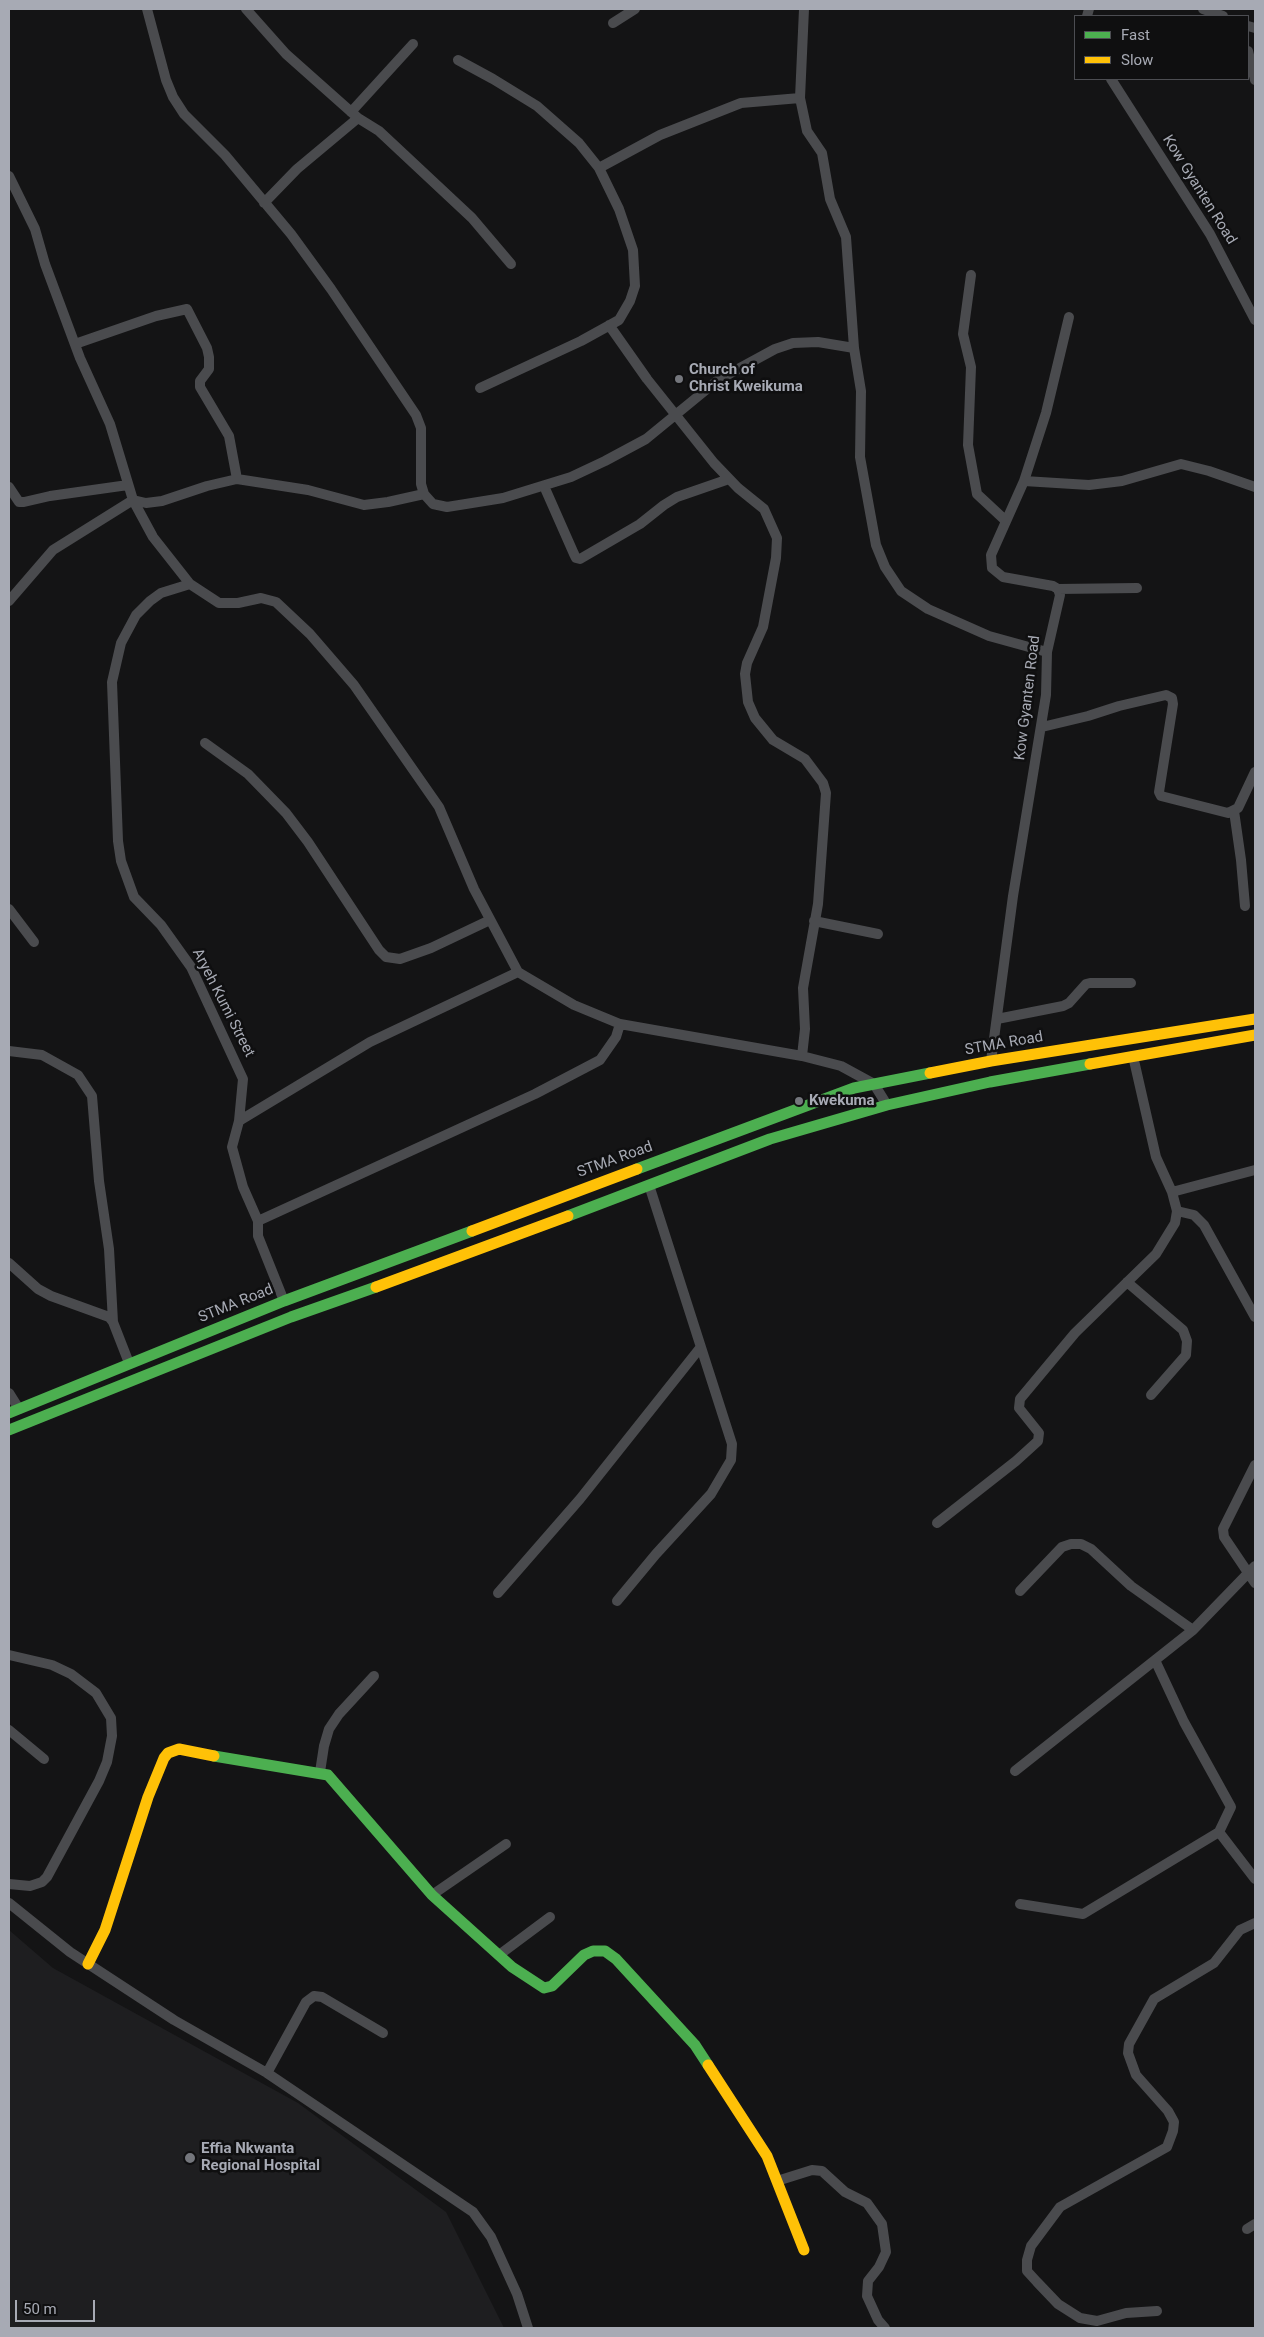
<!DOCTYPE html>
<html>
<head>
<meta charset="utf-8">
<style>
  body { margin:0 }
  #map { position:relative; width:1264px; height:2337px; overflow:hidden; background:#141415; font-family:Roboto,sans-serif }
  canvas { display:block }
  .frame { position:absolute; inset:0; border:10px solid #a7aab4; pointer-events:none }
  .legend { position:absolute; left:1074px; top:15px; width:175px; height:65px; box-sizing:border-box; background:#0f0f10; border:1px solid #4c4d52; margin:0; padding:6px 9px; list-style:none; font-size:15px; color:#a7aab4 }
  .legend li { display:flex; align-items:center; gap:10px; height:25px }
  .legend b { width:25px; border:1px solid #4c4d52 }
  .scale { position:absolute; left:15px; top:2300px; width:80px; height:22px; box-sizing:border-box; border:2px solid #a7aab4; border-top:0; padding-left:6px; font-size:15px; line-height:18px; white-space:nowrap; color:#a7aab4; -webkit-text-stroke:4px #0f0f10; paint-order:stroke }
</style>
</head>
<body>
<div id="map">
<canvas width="1264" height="2337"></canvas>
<div class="frame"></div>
<ul class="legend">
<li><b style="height:6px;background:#4caf50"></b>Fast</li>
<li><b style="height:6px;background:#ffc107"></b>Slow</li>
</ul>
<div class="scale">50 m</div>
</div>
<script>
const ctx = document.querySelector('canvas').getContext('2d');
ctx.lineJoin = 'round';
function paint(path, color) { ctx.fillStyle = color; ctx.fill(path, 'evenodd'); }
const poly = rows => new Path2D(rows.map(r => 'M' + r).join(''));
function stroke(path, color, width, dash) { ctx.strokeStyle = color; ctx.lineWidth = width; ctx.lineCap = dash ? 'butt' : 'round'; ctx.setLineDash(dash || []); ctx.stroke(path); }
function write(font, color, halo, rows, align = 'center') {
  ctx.font = font + ' Roboto,sans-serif'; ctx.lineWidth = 5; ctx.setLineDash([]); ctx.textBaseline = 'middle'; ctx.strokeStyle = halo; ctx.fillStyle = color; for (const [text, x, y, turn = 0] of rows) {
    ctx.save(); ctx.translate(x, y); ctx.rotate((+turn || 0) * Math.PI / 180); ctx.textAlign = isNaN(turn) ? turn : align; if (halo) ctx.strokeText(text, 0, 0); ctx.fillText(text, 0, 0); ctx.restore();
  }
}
const built = poly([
  [9,1930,53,1968,298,2103,446,2212,504,2328,9,2328]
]);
const street = poly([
  [147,9,166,80,173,97,184,114,225,155,291,234,331,289,416,415,421,428,421,484,424,494,433,504,447,507,503,498,571,477,605,461,646,439,718,380,775,349,793,343,818,342,854,348],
  [246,9,286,54,358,118,379,131,472,218,511,264],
  [804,9,800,98,807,131,822,153,830,199,846,237,854,348,861,391,860,457,876,545,885,567,901,591,928,609,989,636,1047,652],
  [1203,9,1223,16],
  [1087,16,1089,9],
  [613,23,635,9],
  [1248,26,1255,28],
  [1248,51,1255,80],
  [458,60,493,79,537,106,579,143,599,168,619,209,633,250,635,286,630,301,619,320,581,341,480,388],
  [1111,79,1210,234,1255,320],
  [351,112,413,44],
  [599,168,660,135,741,103,800,98],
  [9,176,35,229,45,264,80,358,110,424,133,500,153,537,190,584,219,603,238,603,261,598,276,602,310,634,354,685,439,807,474,889,518,972],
  [264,203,297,169,358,118],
  [971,275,963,334,971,367,968,445,977,494,1006,521],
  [609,325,647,379,714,463,738,488,764,509,777,538,776,558,763,627,747,663,745,674,748,702,755,718,773,740,805,759,823,783,826,793,818,904,803,988,805,1029,802,1056],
  [237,479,308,490,364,505,388,502,424,494],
  [1024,481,1046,413,1069,317],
  [544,486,574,554,576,558,580,559,640,524,664,505,677,497,729,479],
  [9,487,19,502,24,502,50,496,128,485],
  [190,584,161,593,150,601,136,615,121,643,112,682,118,841,121,861,134,897,161,925,191,967,243,1079,239,1121,232,1147,243,1187,258,1221,258,1236,284,1301],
  [1058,589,1137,588],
  [9,601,53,550,133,500,146,503,162,501,207,486,237,479,229,436,200,387,200,381,209,369,209,357,207,348,187,309,156,316,75,344],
  [1042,727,1088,716,1119,706,1166,695,1172,698,1173,704,1159,792,1161,796,1228,813,1238,808,1255,772],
  [205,743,248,774,286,813,308,842,379,950,386,957,400,959,431,948,490,920],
  [1234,811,1241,860,1245,906],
  [9,909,34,942],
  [814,921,878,934],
  [997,1019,1063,1006,1069,1003,1086,984,1090,983,1131,983],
  [9,1051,42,1055,78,1075,92,1096,99,1181,109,1249,113,1322],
  [991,1061,1013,896,1046,695,1047,652,1060,595,1058,589,1053,586,1003,577,992,568,991,555,1024,481,1089,485,1122,481,1181,464,1209,471,1255,487],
  [239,1121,370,1042,518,972,574,1005,620,1024],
  [1172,1192,1255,1170],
  [1177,1211,1194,1215,1204,1225,1255,1317],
  [258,1221,535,1094,600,1060,616,1037,620,1024,802,1056,841,1066,874,1084,887,1105],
  [9,1263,38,1289,51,1296,109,1317,113,1322,129,1363],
  [1127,1282,1183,1330,1187,1341,1186,1355,1151,1395],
  [9,1393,19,1409],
  [1255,1465,1223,1529,1224,1537,1255,1583],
  [937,1523,1016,1461,1038,1441,1039,1433,1019,1408,1020,1399,1075,1333,1156,1254,1175,1223,1177,1211,1172,1192,1156,1157,1133,1056],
  [1020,1591,1062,1547,1071,1544,1081,1544,1091,1549,1131,1586,1193,1630],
  [498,1593,580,1499,700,1348],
  [617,1601,656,1554,711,1494,731,1460,732,1444,649,1185],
  [9,1655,52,1665,71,1674,96,1693,111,1718,112,1736,107,1762,99,1781,47,1877,42,1882,30,1886,9,1884],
  [9,1730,44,1759],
  [1015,1771,1193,1630,1255,1566],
  [320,1772,324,1746,329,1729,339,1714,374,1676],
  [1219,1832,1255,1879],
  [432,1895,506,1844],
  [9,1903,70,1952,174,2020,267,2073,473,2212,491,2237,517,2294,528,2328],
  [1020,1904,1083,1914,1219,1832,1231,1807,1184,1722,1155,1660],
  [499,1955,550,1917],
  [267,2073,306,2002,314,1996,322,1997,383,2033],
  [777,2181,812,2170,822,2171,845,2192,867,2203,882,2224,886,2252,879,2267,868,2281,867,2296,878,2320,885,2328],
  [1247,2229,1255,2224],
  [1157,2311,1126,2313,1097,2321,1080,2318,1058,2304,1037,2282,1027,2271,1027,2260,1031,2246,1060,2207,1167,2147,1173,2131,1174,2122,1168,2111,1136,2075,1128,2053,1129,2044,1154,1999,1214,1963,1240,1930,1255,1923]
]);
const fast = poly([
  [637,1169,854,1088,930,1073],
  [568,1216,770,1139,887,1105,990,1082,1090,1064],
  [9,1413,284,1301,472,1231],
  [9,1430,291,1317,376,1287],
  [214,1756,328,1775,432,1895,512,1967,544,1988,552,1986,584,1955,593,1951,605,1951,616,1959,695,2045,708,2065]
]);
const slow = poly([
  [1090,1064,1255,1035],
  [930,1073,991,1061,1255,1019],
  [472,1231,637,1169],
  [376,1287,568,1216],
  [88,1964,105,1930,148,1797,164,1758,168,1753,179,1749,214,1756],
  [708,2065,767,2156,804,2250]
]);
const markers = [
  [679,379,5,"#74767c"],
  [799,1101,5,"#74767c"],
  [190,2158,6,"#74767c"]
];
const streetNames = [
  ["Kow Gyanten Road",1199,190,58],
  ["Kow Gyanten Road",1028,698,-83],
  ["Aryeh Kumi Street",223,1003,63],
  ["STMA Road",1004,1044,-10],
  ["STMA Road",615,1160,-20],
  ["STMA Road",236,1304,-22]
];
const poiNames = [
  ["Church of",689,370],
  ["Christ Kweikuma",689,387],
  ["Kwekuma",809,1101],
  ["Effia Nkwanta",201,2149],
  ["Regional Hospital",201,2166]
];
paint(built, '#1e1e20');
stroke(street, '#4a4b4e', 10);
stroke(fast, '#4caf50', 11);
stroke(slow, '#ffc107', 11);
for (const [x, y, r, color] of markers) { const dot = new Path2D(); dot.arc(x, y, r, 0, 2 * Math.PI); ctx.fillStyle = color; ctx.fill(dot); stroke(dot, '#0f0f10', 2); }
write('15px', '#a7aab4', '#0f0f10', streetNames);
write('bold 15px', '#a7aab4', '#0f0f10', poiNames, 'left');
</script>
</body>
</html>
